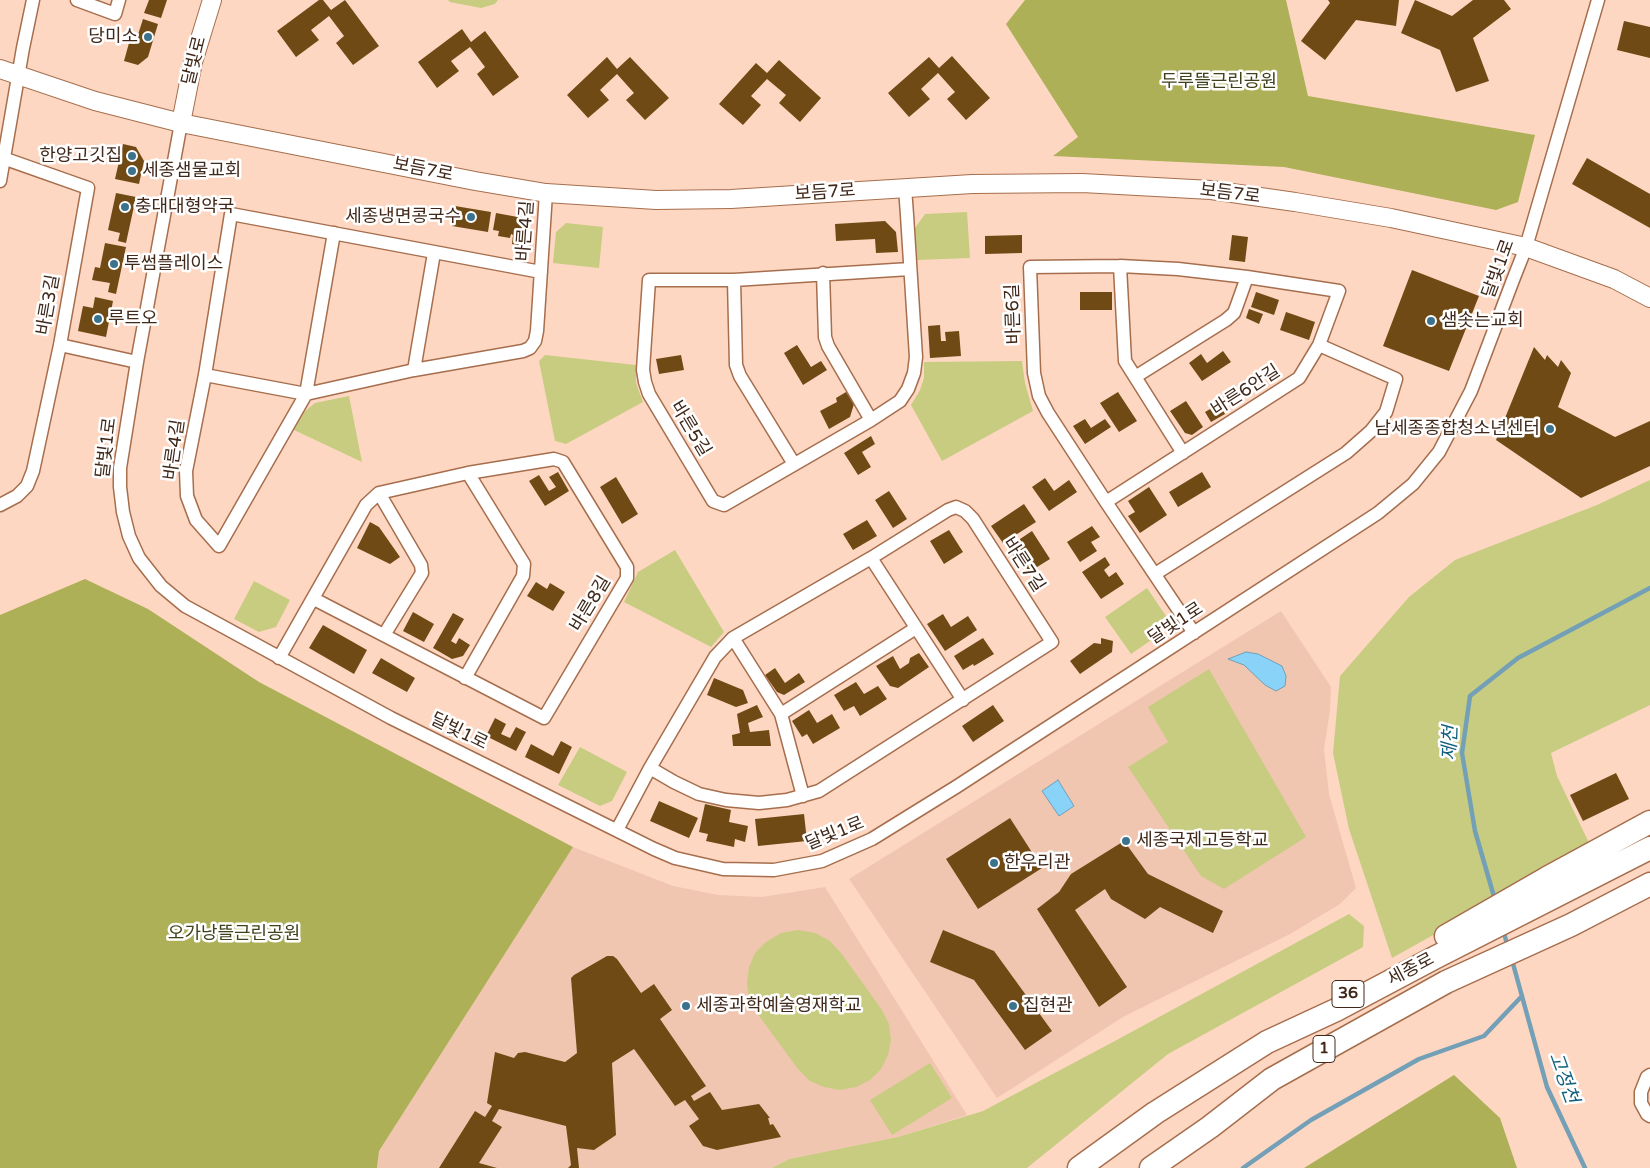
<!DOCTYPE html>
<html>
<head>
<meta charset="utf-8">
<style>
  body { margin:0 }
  canvas { display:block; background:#fdd7c2 }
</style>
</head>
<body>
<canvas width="1650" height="1168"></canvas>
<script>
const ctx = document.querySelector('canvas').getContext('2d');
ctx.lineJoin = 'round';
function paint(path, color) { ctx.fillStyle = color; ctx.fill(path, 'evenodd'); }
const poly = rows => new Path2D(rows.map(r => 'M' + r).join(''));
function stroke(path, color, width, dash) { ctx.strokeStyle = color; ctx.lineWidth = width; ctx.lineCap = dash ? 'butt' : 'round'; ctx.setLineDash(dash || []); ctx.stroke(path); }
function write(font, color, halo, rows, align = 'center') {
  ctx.font = font + ' "Varela Round","Noto Sans KR",sans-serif'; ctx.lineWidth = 5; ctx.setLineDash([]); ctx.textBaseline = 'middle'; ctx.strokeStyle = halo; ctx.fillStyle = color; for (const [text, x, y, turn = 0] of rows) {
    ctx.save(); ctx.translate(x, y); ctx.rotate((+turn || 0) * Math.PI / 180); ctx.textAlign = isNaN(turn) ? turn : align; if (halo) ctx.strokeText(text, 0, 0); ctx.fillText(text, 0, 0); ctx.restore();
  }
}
const built = poly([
  [1281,611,1331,687,1330,710,1324,749,1329,794,1356,888,1340,904,1290,934,1123,1017,997,1098,849,879],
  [573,847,673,886,718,895,762,897,825,887,967,1115,898,1137,789,1159,772,1168,377,1168,379,1151]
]);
const green = poly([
  [448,0,498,0,495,4,481,8,450,2],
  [967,212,970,258,917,260,915,228,925,214],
  [566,223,603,227,599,268,553,263,556,232],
  [545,355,636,365,636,383,643,402,566,444,555,441,539,361],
  [1022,361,1025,383,1033,411,942,461,911,405,920,390,924,378,924,362],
  [349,396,362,462,294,430,304,412,315,403],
  [1650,480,1650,705,1551,753,1557,776,1591,847,1392,958,1349,829,1333,753,1340,676,1409,597,1455,560,1597,505],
  [675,550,724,632,711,647,624,602,638,572],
  [254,581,290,600,276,627,259,632,234,619],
  [1147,588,1166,616,1163,632,1131,654,1105,617],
  [1209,669,1306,837,1224,889,1201,876,1128,767,1168,742,1148,707],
  [580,747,627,772,612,801,600,806,558,785],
  [1349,914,1364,926,1363,947,1168,1054,1027,1168,772,1168,789,1159,898,1137,983,1111,1113,1042],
  [798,930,815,933,830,941,841,953,882,1010,889,1024,891,1040,888,1055,881,1069,870,1080,856,1087,840,1090,824,1087,810,1081,798,1069,757,1013,749,999,747,983,749,967,755,953,766,942,781,933],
  [930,1063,952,1098,892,1135,870,1100]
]);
const forest = poly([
  [1025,0,1286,0,1308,96,1535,135,1518,202,1496,210,1284,167,1053,156,1078,137,1006,24],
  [85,579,148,609,259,682,573,847,379,1151,377,1168,0,1168,0,615],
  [1454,1075,1500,1118,1517,1168,1304,1168]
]);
const water = poly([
  [1246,652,1258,654,1282,666,1286,676,1285,686,1276,691,1265,685,1244,665,1228,659,1246,652],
  [1058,780,1074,806,1059,816,1042,791,1058,780]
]);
const stream = poly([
  [1495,900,1475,831,1462,753,1470,696,1518,658,1650,588],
  [1503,929,1508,948],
  [1512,960,1547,1087,1585,1168],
  [1243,1168,1311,1120,1419,1059,1484,1036,1522,996]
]);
const building = poly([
  [149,0,167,0,161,18,144,13],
  [319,0,323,0,331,10,345,0,379,46,353,65,336,43,344,36,329,16,311,30,319,40,296,57,277,31],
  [1328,0,1399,0,1396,26,1356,20,1325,60,1301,41,1330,3],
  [1415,0,1452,16,1473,0,1504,0,1511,9,1473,38,1489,81,1456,92,1440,50,1401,33],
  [143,19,158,24,148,57,138,65,124,61,129,43,135,44],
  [1624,21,1650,27,1650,58,1617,50],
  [462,29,471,42,485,31,519,77,493,96,477,74,485,67,470,47,451,61,459,71,437,88,418,62],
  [952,56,990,98,966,120,947,99,955,92,938,73,921,89,930,99,909,117,888,93,929,57,939,68],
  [607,57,617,69,630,57,669,98,645,120,626,100,634,93,617,74,600,90,609,100,588,118,567,95],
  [779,60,821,98,800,122,779,103,786,95,767,79,751,96,761,105,743,125,719,104,756,63,767,73],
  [123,144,136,147,144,161,139,184,115,179],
  [1587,158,1650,194,1650,228,1572,184],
  [116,193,136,197,126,243,118,241,120,233,108,230],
  [455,206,491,212,488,232,452,226],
  [496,213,523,218,529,228,526,246,512,244,513,235,511,234,510,238,498,236,499,231,493,230],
  [885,221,896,232,898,252,876,253,875,239,836,241,835,224],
  [1022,235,1022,253,985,254,985,236],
  [1232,235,1248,237,1245,262,1229,260],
  [105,243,126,247,116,294,108,292,110,283,92,280,95,267,100,268],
  [1412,270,1479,296,1449,371,1383,346],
  [1080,292,1112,292,1112,310,1080,310],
  [1256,292,1279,300,1274,315,1251,307],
  [95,297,113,301,106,337,78,331,83,306,93,308],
  [1249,309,1263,314,1259,324,1246,318],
  [1286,312,1315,322,1309,340,1280,330],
  [940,325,941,341,946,341,945,332,959,331,961,356,930,358,928,326],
  [797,345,811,367,821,361,827,370,803,385,784,353],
  [1534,347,1545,360,1547,355,1558,367,1561,360,1571,373,1558,407,1615,437,1650,421,1650,466,1581,498,1496,440],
  [1223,351,1231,362,1202,381,1189,363,1201,354,1207,363],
  [681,355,684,370,659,374,656,359],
  [846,392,854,404,850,417,829,429,820,411,837,402,836,398],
  [1118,392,1137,421,1119,432,1100,403],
  [1186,401,1203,427,1192,435,1185,433,1170,411],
  [1219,404,1225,414,1211,422,1205,412],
  [1085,419,1091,428,1105,419,1111,427,1085,444,1073,426],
  [871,436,875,444,862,452,871,467,858,475,844,453],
  [558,472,569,491,545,506,529,481,539,475,549,491,556,487,549,477],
  [1202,472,1211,487,1178,507,1169,492],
  [616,477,638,514,622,524,600,487],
  [1045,478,1054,491,1069,480,1077,492,1049,511,1032,487],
  [1149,487,1167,515,1140,533,1128,516,1135,512,1128,501],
  [889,491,907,519,893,528,875,500],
  [1024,504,1036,522,1003,543,991,526],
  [867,520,877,536,853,550,843,534],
  [370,522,379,527,400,557,390,564,357,548],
  [1092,526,1100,537,1091,542,1097,551,1080,562,1067,542],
  [949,530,963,552,944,564,930,541],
  [1032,531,1050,559,1029,572,1026,567,1023,569,1011,552,1014,550,1011,545],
  [1105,557,1110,565,1104,570,1109,577,1116,572,1124,584,1101,599,1082,572],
  [536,582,547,589,550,583,565,592,553,611,527,596],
  [413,612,434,624,424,642,403,631],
  [453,613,464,619,451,641,456,644,459,638,470,645,463,656,452,659,433,648],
  [943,614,951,627,968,616,977,630,945,651,927,624],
  [323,625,367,650,354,674,309,648],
  [983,638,994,654,974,666,973,664,963,670,954,656],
  [1101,638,1113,641,1112,652,1080,674,1070,661,1094,643,1101,644],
  [919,653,929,667,898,688,890,686,876,666,893,656,900,669,909,663,910,658],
  [381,658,415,678,407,692,372,673],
  [775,668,785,683,799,673,805,682,784,695,777,692,765,675],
  [714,678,743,690,748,703,736,707,707,695],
  [856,682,864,694,878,686,887,699,860,716,854,706,844,711,834,695],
  [757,705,763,717,748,723,750,732,769,730,771,746,733,746,732,735,740,733,737,714],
  [993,705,1004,721,973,742,962,726],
  [809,710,817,723,832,714,840,728,813,744,807,734,802,737,792,721],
  [495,718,506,724,501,734,510,738,516,727,526,732,516,751,486,736],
  [561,741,572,747,559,774,525,757,531,744,553,756],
  [1616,773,1629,799,1583,821,1570,795],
  [659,801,698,818,689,838,650,821],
  [705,804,731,810,729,822,748,826,745,842,735,839,734,847,706,841,708,834,699,832],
  [804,814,807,841,758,846,755,819],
  [1010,818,1042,868,978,909,946,859],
  [1124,841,1148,874,1223,911,1213,933,1160,907,1145,919,1111,899,1105,889,1075,910,1127,987,1099,1007,1037,909,1059,892,1071,874],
  [943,930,994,951,1052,1031,1025,1050,974,980,930,962],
  [607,956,613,956,617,959,641,993,654,984,672,1010,660,1019,706,1086,691,1096,694,1101,710,1092,722,1110,759,1104,770,1118,768,1118,770,1125,773,1124,781,1137,717,1150,703,1146,689,1126,699,1119,685,1100,675,1106,634,1049,612,1063,616,1135,594,1150,577,1148,579,1168,568,1168,571,1165,566,1126,499,1109,492,1121,502,1127,479,1163,497,1168,439,1168,475,1111,485,1117,492,1106,487,1103,495,1052,514,1058,518,1053,525,1052,565,1062,577,1053,571,978,574,975]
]);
const street = poly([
  [77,0,115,14,119,0],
  [181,123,137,362,120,468,120,487,123,512,129,536,139,558,161,586,185,606,391,718,654,849,675,858,723,869,774,870,822,861,872,839,956,787,1378,513,1413,484,1439,452,1471,391,1513,280,1526,247,1598,0],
  [0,157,88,188,60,345,33,471,27,486,17,496,0,505],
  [0,181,23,48,33,0],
  [905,188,907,215,916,357,914,373,908,389,900,401,871,420,724,505,713,501,649,394,645,382,643,370,649,280,734,280,910,269],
  [334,233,306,394,219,546,196,520,187,496,186,471,205,375,231,214,541,272],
  [1120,266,1125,361,1183,453],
  [823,273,825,337,828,346,871,420],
  [734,280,736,365,740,376,794,464],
  [60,345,137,362],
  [414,370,434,253],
  [205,375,306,394,414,370,523,351,530,348,535,341,537,331,546,193],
  [1135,377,1226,320,1234,313,1237,305,1247,277],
  [379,493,421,565,422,573,384,635],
  [1106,502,1299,378,1319,345,1339,291,1247,277,1178,269,1120,266,1030,267,1034,373,1039,396,1048,413,1106,502,1194,633],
  [871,558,963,700],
  [1155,574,1346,453,1371,431,1386,412,1396,379,1319,345],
  [733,638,781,714,803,796],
  [279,658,366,505,379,493,468,473,554,459,563,462,627,567,627,578,544,718,314,599],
  [465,678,523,576,524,564,468,473],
  [781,714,916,628],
  [617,830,650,768,715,657,733,638,871,558,948,510,956,507,965,511,973,519,1052,642,819,791,787,800,759,803,726,800,699,794,674,782,650,768],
  [1650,1075,1647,1077,1641,1092,1641,1103,1647,1114,1650,1116]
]);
const secondary = poly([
  [0,69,95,101,181,123,475,181,546,193,656,200,731,199,972,184,1082,183,1211,190,1295,202,1391,218,1526,247,1614,279,1650,298],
  [181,123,193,62,212,0]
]);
const highway = poly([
  [1446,936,1547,878,1650,822],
  [1079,1168,1155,1113,1267,1042,1336,1010,1436,957,1650,848],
  [1151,1168,1210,1127,1272,1079,1446,982,1571,925,1650,884]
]);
const markers = [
  [148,37,5,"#3b738d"],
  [132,156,5,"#3b738d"],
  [132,171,5,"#3b738d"],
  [125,207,5,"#3b738d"],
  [471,217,5,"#3b738d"],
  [114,264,5,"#3b738d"],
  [98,319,5,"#3b738d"],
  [1431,321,5,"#3b738d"],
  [1550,429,5,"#3b738d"],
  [1126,841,5,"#3b738d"],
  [994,863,5,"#3b738d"],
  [686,1006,5,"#3b738d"],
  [1013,1006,5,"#3b738d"]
];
const shields = [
  [1348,994,32],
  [1324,1049,22]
];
const shieldNames = [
  ["36",1348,994],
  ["1",1324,1049]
];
const poiNames = [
  ["당미소",138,37,"right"],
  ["한양고깃집",122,156,"right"],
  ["세종샘물교회",142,171],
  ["충대대형약국",135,207],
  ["세종냉면콩국수",461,217,"right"],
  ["투썸플레이스",124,264],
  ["루트오",108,319],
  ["샘솟는교회",1441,321],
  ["남세종종합청소년센터",1540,429,"right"],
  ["세종국제고등학교",1136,841],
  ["한우리관",1004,863],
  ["세종과학예술영재학교",696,1006],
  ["집현관",1023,1006]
];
const streetNames = [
  ["달빛로",195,61,-76],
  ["보듬7로",423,170,11],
  ["보듬7로",825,193,-4],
  ["보듬7로",1230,194,7],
  ["바른4길",526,231,-86],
  ["달빛1로",1499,269,-70],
  ["바른3길",49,305,-80],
  ["바른6길",1014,314,-92],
  ["바른6안길",1246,391,-33],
  ["바른5길",690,429,59],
  ["달빛1로",107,448,-83],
  ["바른4길",175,450,-82],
  ["바른7길",1023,565,57],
  ["바른8길",591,604,-59],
  ["달빛1로",1176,624,-33],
  ["달빛1로",459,732,26],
  ["달빛1로",835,834,-22],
  ["세종로",1411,970,-28]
];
const parkNames = [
  ["두루뜰근린공원",1219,82],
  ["오가낭뜰근린공원",234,934]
];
const waterNames = [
  ["제천",1451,743,-88],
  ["고정천",1563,1078,70]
];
paint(built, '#f0c6b0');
paint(green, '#c8cc81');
paint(forest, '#adb057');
paint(water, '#89d3f8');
stroke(water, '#73a0b6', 1);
stroke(stream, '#73a0b6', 4.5);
paint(building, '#704a14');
stroke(street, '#a66e4d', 15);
stroke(secondary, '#a66e4d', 20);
stroke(highway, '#a66e4d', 25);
stroke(street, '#fff', 12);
stroke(secondary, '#fff', 18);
stroke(highway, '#fff', 22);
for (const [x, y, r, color] of markers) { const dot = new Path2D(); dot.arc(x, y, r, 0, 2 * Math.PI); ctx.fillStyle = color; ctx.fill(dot); stroke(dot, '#fff', 2); }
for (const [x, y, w] of shields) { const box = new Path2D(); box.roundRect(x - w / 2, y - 13.5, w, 27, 4); ctx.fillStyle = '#fff'; ctx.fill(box); stroke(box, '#40291b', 1); }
write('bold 16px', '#40291b', null, shieldNames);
write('18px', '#40291b', '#fff', poiNames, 'left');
write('18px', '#40291b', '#fff', streetNames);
write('18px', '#41421c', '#fff', parkNames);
write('italic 19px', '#115f7e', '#fff', waterNames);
</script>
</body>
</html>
